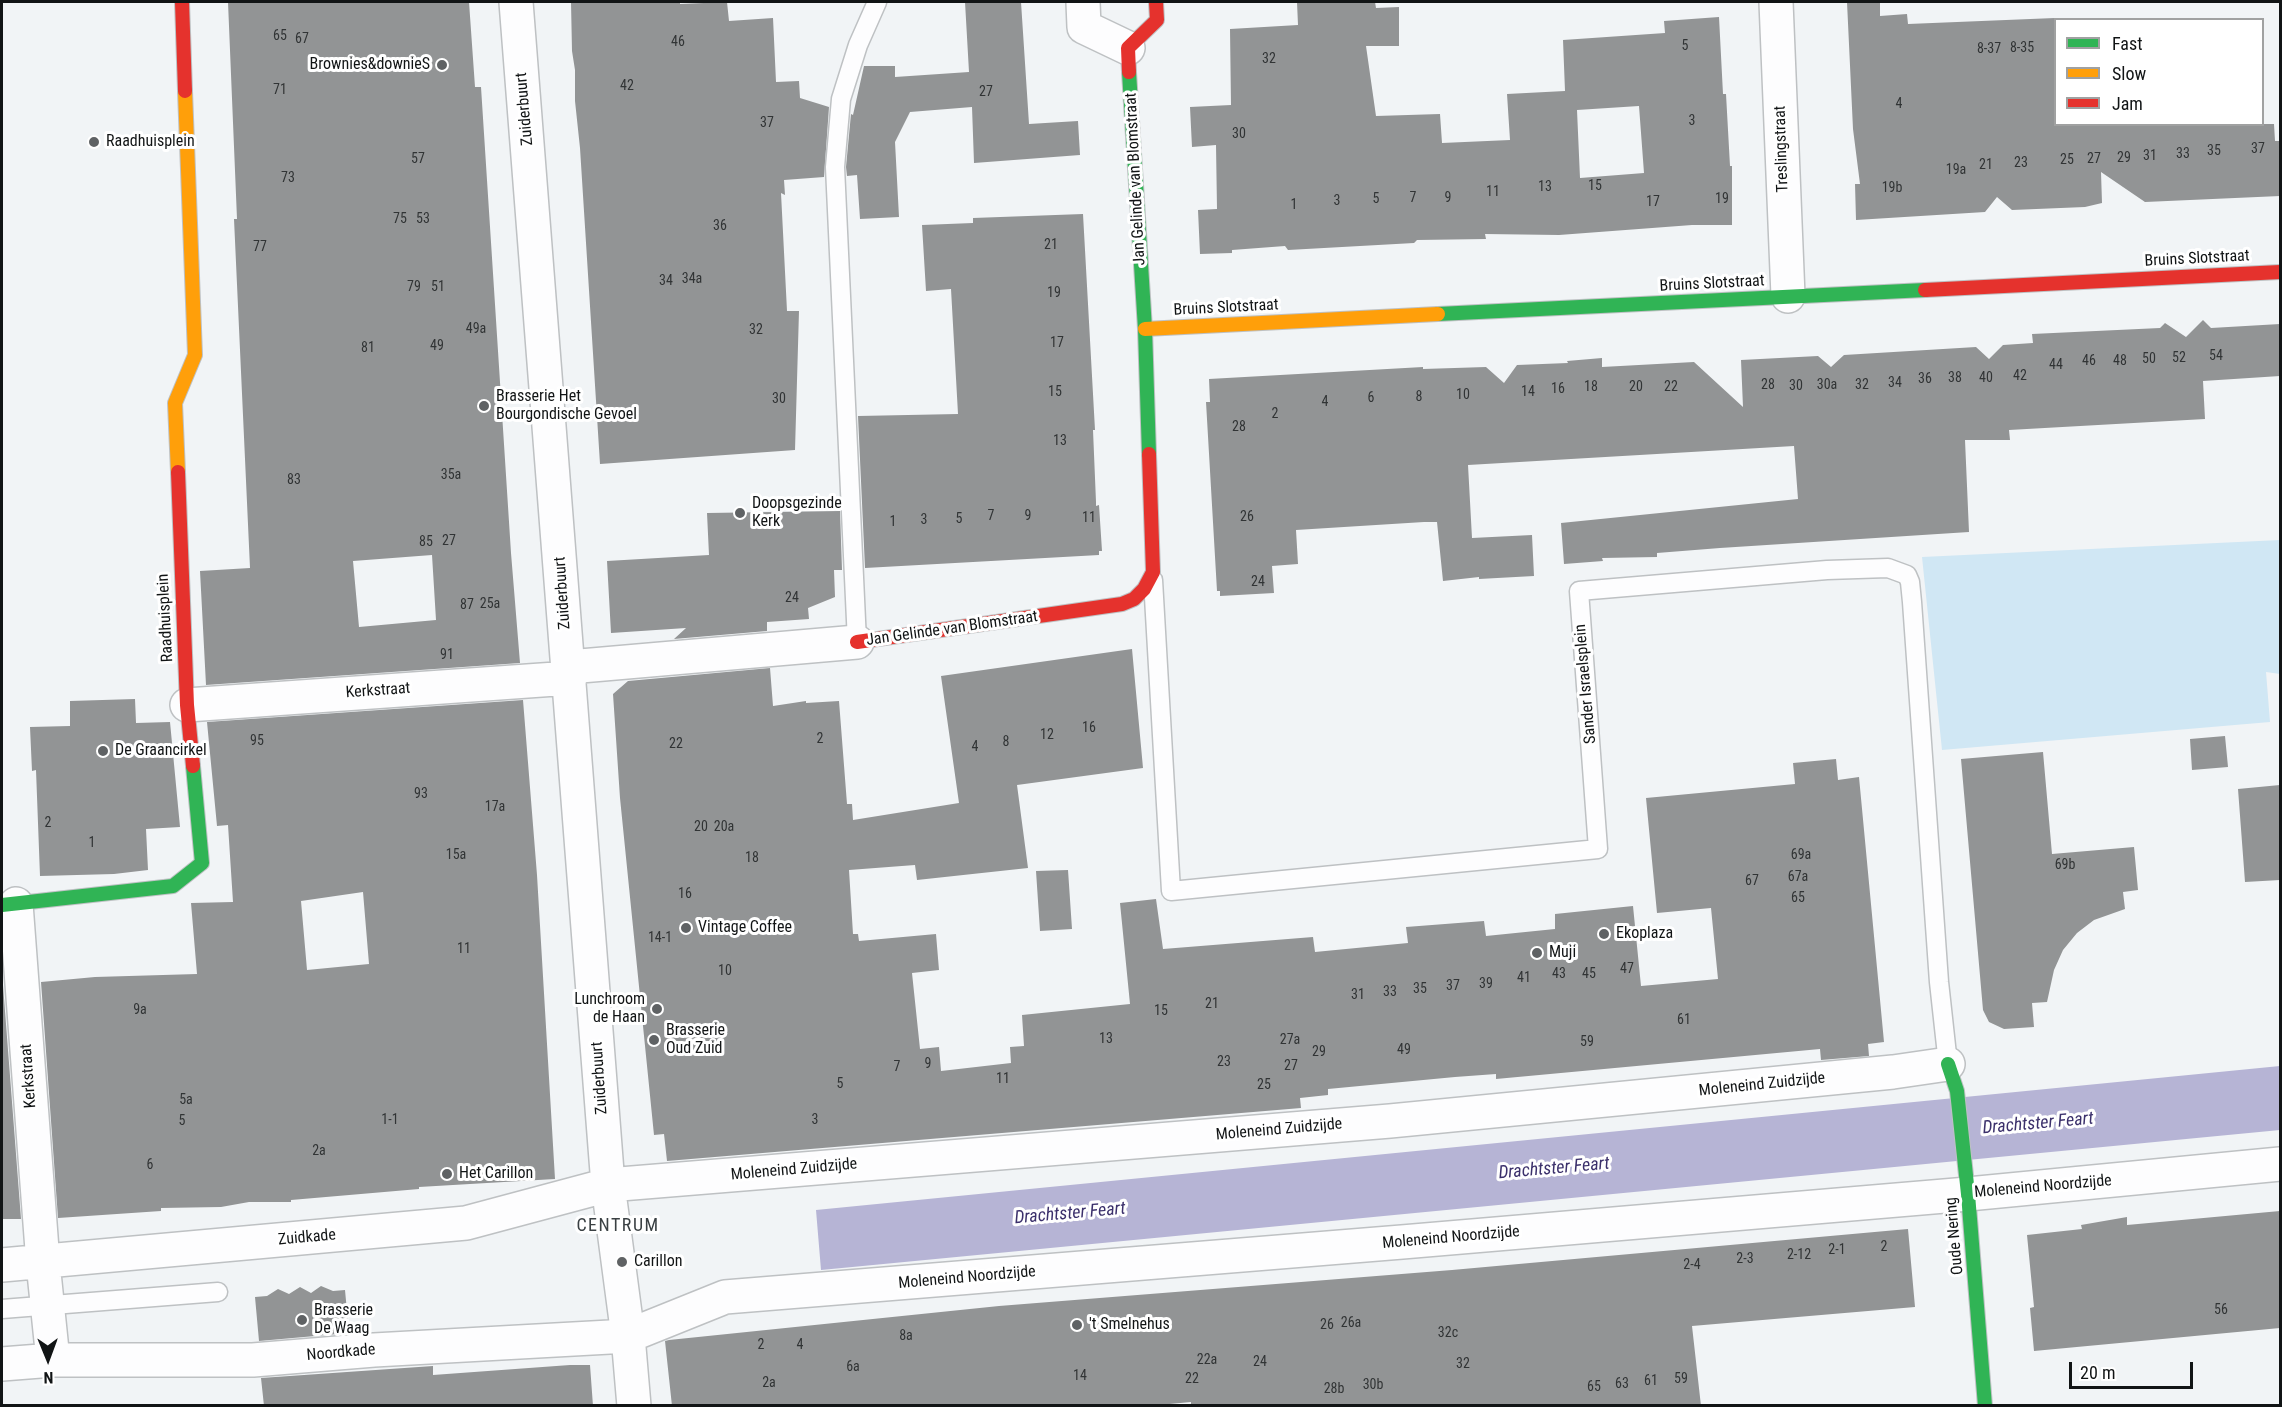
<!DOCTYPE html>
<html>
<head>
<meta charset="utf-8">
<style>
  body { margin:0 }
  #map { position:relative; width:2282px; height:1407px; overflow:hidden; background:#f1f4f6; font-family:"Roboto Condensed",sans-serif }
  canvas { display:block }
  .frame { position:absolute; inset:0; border:3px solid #111415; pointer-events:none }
  .legend { position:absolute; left:2054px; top:18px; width:210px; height:108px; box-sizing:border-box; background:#fff; border:2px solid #a0a1a1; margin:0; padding:8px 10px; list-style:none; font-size:18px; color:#111415 }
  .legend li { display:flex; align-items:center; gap:12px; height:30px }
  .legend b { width:30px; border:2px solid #a0a1a1 }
  .north { position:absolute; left:18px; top:1329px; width:60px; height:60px; -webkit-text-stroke:4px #fff; paint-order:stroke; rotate:179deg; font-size:16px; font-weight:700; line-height:24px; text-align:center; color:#111415 }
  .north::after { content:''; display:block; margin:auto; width:21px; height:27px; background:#111415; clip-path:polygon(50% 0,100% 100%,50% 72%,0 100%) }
  .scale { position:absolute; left:2069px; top:1362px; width:124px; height:27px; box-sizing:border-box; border:3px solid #111415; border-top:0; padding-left:8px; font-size:18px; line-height:21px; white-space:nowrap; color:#111415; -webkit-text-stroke:4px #fff; paint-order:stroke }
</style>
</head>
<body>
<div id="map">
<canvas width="2282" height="1407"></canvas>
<div class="frame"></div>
<ul class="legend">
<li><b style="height:8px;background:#30b455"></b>Fast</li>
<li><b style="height:8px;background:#ff9f0a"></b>Slow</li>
<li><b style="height:8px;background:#e5322d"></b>Jam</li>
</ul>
<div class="north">N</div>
<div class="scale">20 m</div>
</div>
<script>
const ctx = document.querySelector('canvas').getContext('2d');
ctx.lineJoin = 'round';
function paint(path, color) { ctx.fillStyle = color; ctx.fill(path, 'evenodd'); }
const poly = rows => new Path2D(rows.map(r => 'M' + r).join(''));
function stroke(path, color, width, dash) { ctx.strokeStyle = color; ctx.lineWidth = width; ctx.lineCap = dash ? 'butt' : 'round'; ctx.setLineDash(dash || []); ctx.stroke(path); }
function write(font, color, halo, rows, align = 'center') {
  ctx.font = font + ' "Roboto Condensed",sans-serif'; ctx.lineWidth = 6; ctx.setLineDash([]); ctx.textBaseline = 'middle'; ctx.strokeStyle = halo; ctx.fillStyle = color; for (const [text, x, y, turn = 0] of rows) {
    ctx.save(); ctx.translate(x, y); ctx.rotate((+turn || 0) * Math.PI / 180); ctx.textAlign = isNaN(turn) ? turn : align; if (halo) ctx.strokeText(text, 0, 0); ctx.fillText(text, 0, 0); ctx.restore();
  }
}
const green = poly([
  [2280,540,2280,674,2266,672,2270,722,1942,750,1922,557]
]);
const water = poly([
  [2280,1066,2280,1130,821,1270,816,1210]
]);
const building = poly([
  [228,2,469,2,475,87,481,87,511,553,520,663,206,685,200,571,250,568,234,219,237,219],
  [432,555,436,620,359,627,353,561],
  [571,2,680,2,680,4,727,2,729,21,773,18,776,82,799,81,800,98,829,107,824,177,784,180,785,195,781,193,787,311,799,311,795,450,600,464,580,148,575,101,575,70,572,51],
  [965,2,1021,2,1029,124,1078,121,1080,155,974,163,972,107,910,112,895,142,899,217,860,219,857,175,847,176,846,167,851,114,853,115,864,66,895,66,895,77,969,72],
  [1297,2,1375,2,1376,8,1399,7,1399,46,1366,46,1376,116,1440,114,1442,143,1510,140,1507,94,1565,91,1563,40,1665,33,1664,21,1719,17,1723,94,1726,94,1730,166,1732,166,1732,225,1692,225,1559,235,1485,234,1486,239,1417,240,1414,243,1288,250,1285,246,1232,250,1232,253,1200,254,1198,210,1217,209,1216,145,1192,147,1190,107,1231,105,1230,29,1298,25],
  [1639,106,1644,173,1580,178,1577,110],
  [1847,2,1880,2,1880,16,1907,14,1908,24,2055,18,2055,124,2274,124,2275,141,2280,141,2280,196,2145,202,2101,172,2102,203,2085,207,2012,210,1997,197,1985,212,1856,220,1855,184,1860,184,1853,129],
  [1083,214,1095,430,1093,430,1096,502,1096,506,1099,505,1102,551,1099,551,1099,555,865,568,858,416,958,414,951,289,926,291,922,225,973,223,973,218],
  [2203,320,2211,328,2280,324,2280,376,2203,381,2205,419,2009,430,2010,440,1965,440,1969,532,1720,548,1657,553,1657,557,1602,558,1603,561,1564,564,1561,523,1798,499,1794,446,1468,465,1472,538,1532,535,1534,576,1479,579,1479,577,1443,581,1437,522,1424,522,1296,530,1298,564,1272,566,1274,593,1220,596,1220,591,1217,591,1206,402,1210,402,1209,379,1423,367,1423,369,1486,367,1504,383,1517,365,1568,363,1567,361,1602,358,1602,367,1694,362,1743,407,1741,360,1818,356,1831,367,1844,355,1976,347,1989,359,2003,345,2033,343,2032,334,2160,328,2165,323,2186,337],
  [840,511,842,570,834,570,835,597,808,608,809,619,767,622,767,631,674,639,686,628,611,633,607,561,709,555,707,513],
  [1132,649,1143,768,1017,785,1028,868,917,880,915,865,849,870,853,934,858,934,859,941,936,934,939,970,912,973,920,1049,939,1047,941,1071,1011,1063,1010,1047,1024,1046,1022,1015,1130,1004,1120,903,1156,899,1163,949,1313,937,1315,952,1408,943,1406,927,1484,921,1486,936,1555,929,1555,914,1633,906,1641,986,1718,979,1711,908,1657,913,1646,798,1795,784,1793,763,1836,759,1838,780,1859,777,1884,1042,1868,1044,1869,1056,1821,1060,1820,1049,1496,1079,1496,1074,1455,1077,1328,1089,1328,1095,1300,1098,1301,1108,667,1161,664,1134,654,1135,620,798,613,694,628,681,770,668,773,706,806,701,806,703,839,701,847,804,852,804,853,820,959,803,941,676],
  [135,699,136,723,170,722,180,827,146,829,148,870,114,874,40,876,36,770,32,771,30,727,70,726,70,701],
  [523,700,537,875,555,1179,419,1187,419,1189,291,1200,291,1202,249,1202,221,1207,161,1208,161,1211,58,1218,41,982,95,977,197,974,191,903,233,902,228,825,217,826,207,722],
  [363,892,369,964,307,970,301,901],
  [2225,736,2228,767,2192,770,2190,739],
  [2043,752,2052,854,2134,847,2138,890,2123,892,2125,909,2094,920,2077,933,2063,950,2054,970,2047,1002,2032,1003,2034,1027,2004,1029,1989,1022,1983,1010,1961,759],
  [2280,785,2280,880,2245,882,2238,789],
  [1068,870,1072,929,1040,931,1036,871],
  [3,985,21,1219,2,1219,2,986],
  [2280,1211,2280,1328,2034,1351,2030,1308,2034,1307,2027,1235,2082,1229,2081,1225,2127,1217,2127,1225],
  [1908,1229,1915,1307,1692,1326,1701,1406,1191,1406,1191,1402,1148,1406,672,1406,665,1341,669,1340,999,1306,1452,1270],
  [321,1286,333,1291,345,1290,349,1333,259,1341,255,1297,267,1296,278,1289,289,1294,300,1287,311,1293],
  [570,1365,590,1365,593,1406,264,1406,261,1378,433,1366,433,1375]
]);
const lane = poly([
  [1153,580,1171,891,1598,849,1579,591,1827,570,1888,568,1907,575,1910,582,1912,602,1939,982,1948,1064],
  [857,642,835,167,841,99,858,45,877,2],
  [2,1309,218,1292]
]);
const street = poly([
  [516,2,608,1185,628,1336,634,1406],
  [1083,2,1084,27,1128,48],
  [1776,2,1788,296],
  [569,667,857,642],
  [187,705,570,678],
  [16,904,43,1263,53,1360],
  [2,1265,466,1223,608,1185,1390,1121,1893,1072,1948,1064],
  [2,1364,53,1360,253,1360,374,1350,628,1336,725,1297,1402,1242,1968,1194,2280,1164]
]);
const fast = poly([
  [1129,72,1145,329,1149,454],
  [1438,314,1925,290],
  [2,905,173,886,202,863,193,766],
  [1948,1064,1957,1091,1968,1194,1985,1406]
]);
const slow = poly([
  [1145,329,1438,314],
  [178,472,175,403,195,355,185,91]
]);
const jam = poly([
  [182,2,185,91],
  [1129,72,1128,48,1157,20,1156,2],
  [1925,290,2280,272],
  [178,472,187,705,193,766],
  [857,642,1122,604,1134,599,1144,589,1153,572,1149,454]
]);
const markers = [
  [442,65,6,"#5f6264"],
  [94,142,6,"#5f6264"],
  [484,406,6,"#5f6264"],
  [740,513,6,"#5f6264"],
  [103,751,6,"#5f6264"],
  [686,928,6,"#5f6264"],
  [1604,934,6,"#5f6264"],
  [1537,953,6,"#5f6264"],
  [657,1009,6,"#5f6264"],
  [654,1040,6,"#5f6264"],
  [447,1174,6,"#5f6264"],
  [622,1262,6,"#5f6264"],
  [302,1320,6,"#5f6264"],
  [1077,1325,6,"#5f6264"]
];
const numberNames = [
  ["65",280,36],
  ["67",302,39],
  ["46",678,42],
  ["5",1685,46],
  ["8-35",2022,48],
  ["8-37",1989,49],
  ["32",1269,59],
  ["42",627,86],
  ["71",280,90],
  ["27",986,92],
  ["4",1899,104],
  ["3",1692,121],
  ["37",767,123],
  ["30",1239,134],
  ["37",2258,149],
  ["35",2214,151],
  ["33",2183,154],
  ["31",2150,156],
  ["29",2124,158],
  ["57",418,159],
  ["27",2094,159],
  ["25",2067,160],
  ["23",2021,163],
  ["21",1986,165],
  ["19a",1956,170],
  ["73",288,178],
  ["15",1595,186],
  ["13",1545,187],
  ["19b",1892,188],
  ["11",1493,192],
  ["7",1413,198],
  ["9",1448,198],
  ["5",1376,199],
  ["19",1722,199],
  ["3",1337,201],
  ["17",1653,202],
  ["1",1294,205],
  ["75",400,219],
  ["53",423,219],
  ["36",720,226],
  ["21",1051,245],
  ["77",260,247],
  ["34a",692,279],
  ["34",666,281],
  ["79",414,287],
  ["51",438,287],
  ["19",1054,293],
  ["49a",476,329],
  ["32",756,330],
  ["17",1057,343],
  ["49",437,346],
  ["81",368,348],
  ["54",2216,356],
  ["52",2179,358],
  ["50",2149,359],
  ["46",2089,361],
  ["48",2120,361],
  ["44",2056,365],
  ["42",2020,376],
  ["38",1955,378],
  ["40",1986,378],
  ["36",1925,379],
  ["34",1895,383],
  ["28",1768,385],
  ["30a",1827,385],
  ["32",1862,385],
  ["30",1796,386],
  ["18",1591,387],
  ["20",1636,387],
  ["22",1671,387],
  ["16",1558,389],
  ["15",1055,392],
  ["14",1528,392],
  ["10",1463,395],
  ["8",1419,397],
  ["6",1371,398],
  ["30",779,399],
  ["4",1325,402],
  ["2",1275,414],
  ["28",1239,427],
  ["13",1060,441],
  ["35a",451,475],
  ["83",294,480],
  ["7",991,516],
  ["9",1028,516],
  ["26",1247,517],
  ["11",1089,518],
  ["5",959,519],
  ["3",924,520],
  ["1",893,522],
  ["27",449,541],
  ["85",426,542],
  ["24",1258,582],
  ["24",792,598],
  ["25a",490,604],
  ["87",467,605],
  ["91",447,655],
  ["16",1089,728],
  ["12",1047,735],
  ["2",820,739],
  ["95",257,741],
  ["8",1006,742],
  ["22",676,744],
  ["4",975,747],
  ["93",421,794],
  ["17a",495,807],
  ["2",48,823],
  ["20",701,827],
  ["20a",724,827],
  ["1",92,843],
  ["15a",456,855],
  ["69a",1801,855],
  ["18",752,858],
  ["69b",2065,865],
  ["67a",1798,877],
  ["67",1752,881],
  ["16",685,894],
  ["65",1798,898],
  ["14-1",660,938],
  ["11",464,949],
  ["47",1627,969],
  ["10",725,971],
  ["43",1559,974],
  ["45",1589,974],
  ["41",1524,978],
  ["39",1486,984],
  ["37",1453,986],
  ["35",1420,989],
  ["33",1390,992],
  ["31",1358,995],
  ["21",1212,1004],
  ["9a",140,1010],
  ["15",1161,1011],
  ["61",1684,1020],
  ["13",1106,1039],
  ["27a",1290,1040],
  ["59",1587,1042],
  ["49",1404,1050],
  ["29",1319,1052],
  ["23",1224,1062],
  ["9",928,1064],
  ["27",1291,1066],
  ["7",897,1067],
  ["11",1003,1079],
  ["5",840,1084],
  ["25",1264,1085],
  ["5a",186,1100],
  ["1-1",390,1120],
  ["3",815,1120],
  ["5",182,1121],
  ["2a",319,1151],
  ["6",150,1165],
  ["2",1884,1247],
  ["2-1",1837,1250],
  ["2-12",1799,1255],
  ["2-3",1745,1259],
  ["2-4",1692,1265],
  ["56",2221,1310],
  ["26a",1351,1323],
  ["26",1327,1325],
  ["32c",1448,1333],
  ["8a",906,1336],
  ["2",761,1345],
  ["4",800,1345],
  ["22a",1207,1360],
  ["24",1260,1362],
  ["32",1463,1364],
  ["6a",853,1367],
  ["14",1080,1376],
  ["22",1192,1379],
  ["59",1681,1379],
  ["61",1651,1381],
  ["2a",769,1383],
  ["63",1622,1384],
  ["30b",1373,1385],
  ["65",1594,1387],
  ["28b",1334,1389]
];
const poiNames = [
  ["Brownies&downieS",430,65,"right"],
  ["Raadhuisplein",106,142],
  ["Brasserie Het",496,397],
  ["Bourgondische Gevoel",496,415],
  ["Doopsgezinde",752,504],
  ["Kerk",752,522],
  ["De Graancirkel",115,751],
  ["Vintage Coffee",698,928],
  ["Ekoplaza",1616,934],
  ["Muji",1549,953],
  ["Lunchroom",645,1000,"right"],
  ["de Haan",645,1018,"right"],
  ["Brasserie",666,1031],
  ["Oud Zuid",666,1049],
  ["Het Carillon",459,1174],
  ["Carillon",634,1262],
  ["Brasserie",314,1311],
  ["De Waag",314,1329],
  ["'t Smelnehus",1089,1325]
];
const streetNames = [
  ["Zuiderbuurt",525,109,-95],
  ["Treslingstraat",1782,149,-92],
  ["Jan Gelinde van Blomstraat",1136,179,-93],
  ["Bruins Slotstraat",2197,259,-3],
  ["Bruins Slotstraat",1712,284,-3],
  ["Bruins Slotstraat",1226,308,-3],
  ["Zuiderbuurt",563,593,-94],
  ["Raadhuisplein",166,618,-93],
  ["Jan Gelinde van Blomstraat",952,629,-8],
  ["Sander Israelsplein",1586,684,-95],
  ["Kerkstraat",378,691,-4],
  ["Kerkstraat",29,1076,-94],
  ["Zuiderbuurt",600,1078,-94],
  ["Moleneind Zuidzijde",1762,1085,-6],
  ["Moleneind Zuidzijde",1279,1130,-5],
  ["Moleneind Zuidzijde",794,1170,-5],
  ["Moleneind Noordzijde",2043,1187,-5],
  ["Oude Nering",1955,1236,-95],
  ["Zuidkade",307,1238,-5],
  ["Moleneind Noordzijde",1451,1238,-5],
  ["Moleneind Noordzijde",967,1278,-5],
  ["Noordkade",341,1353,-5]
];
const waterNames = [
  ["Drachtster Feart",2038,1124,-5],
  ["Drachtster Feart",1554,1169,-5],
  ["Drachtster Feart",1070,1214,-5]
];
const neighbourhoodNames = [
  ["CENTRUM",618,1226]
];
paint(green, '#d0e7f4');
paint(water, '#b6b4d5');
paint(building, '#929495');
stroke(lane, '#bec1c3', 21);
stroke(street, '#bec1c3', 36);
stroke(fast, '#bec1c3', 16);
stroke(slow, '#bec1c3', 16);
stroke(jam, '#bec1c3', 16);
stroke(lane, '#fdfdfe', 18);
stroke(street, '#fdfdfe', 33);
stroke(fast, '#30b455', 14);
stroke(slow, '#ff9f0a', 14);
stroke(jam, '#e5322d', 14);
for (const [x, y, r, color] of markers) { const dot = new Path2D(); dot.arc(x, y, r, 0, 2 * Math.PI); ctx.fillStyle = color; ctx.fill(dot); stroke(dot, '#fff', 2); }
write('14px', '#313435', null, numberNames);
write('16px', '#111415', '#fff', poiNames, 'left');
write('16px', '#111415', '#fff', streetNames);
write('italic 18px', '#3b306b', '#fff', waterNames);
ctx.letterSpacing = '1.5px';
write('18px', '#3a4043', '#fff', neighbourhoodNames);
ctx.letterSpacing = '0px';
</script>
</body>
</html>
